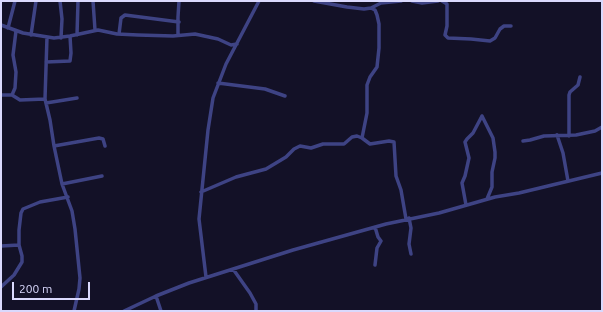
<!DOCTYPE html>
<html>
<head>
<meta charset="utf-8">
<style>
  body { margin:0 }
  #map { position:relative; width:603px; height:312px; overflow:hidden; background:#131127; font-family:Ubuntu,sans-serif }
  canvas { display:block }
  .frame { position:absolute; inset:0; border:2px solid #dad9fd; pointer-events:none }
  .scale { position:absolute; left:12px; top:282px; width:78px; height:18px; box-sizing:border-box; border:2px solid #dad9fd; border-top:0; padding-left:5px; font-size:12px; line-height:14px; white-space:nowrap; color:#dad9fd; -webkit-text-stroke:3px #131127; paint-order:stroke }
</style>
</head>
<body>
<div id="map">
<canvas width="603" height="312"></canvas>
<div class="frame"></div>
<div class="scale">200 m</div>
</div>
<script>
const ctx = document.querySelector('canvas').getContext('2d');
ctx.lineJoin = 'round';
const poly = rows => new Path2D(rows.map(r => 'M' + r).join(''));
function stroke(path, color, width, dash) { ctx.strokeStyle = color; ctx.lineWidth = width; ctx.lineCap = dash ? 'butt' : 'round'; ctx.setLineDash(dash || []); ctx.stroke(path); }
const minor = poly([
  [60,1,62,19,61,38],
  [93,1,95,30],
  [314,1,347,7,364,9,371,8,381,3,401,1],
  [412,1,422,3,438,1],
  [442,1,447,4,447,26,445,35,448,38,471,39,490,41,495,38,500,29,504,26,511,26],
  [1,25,23,33,54,38,70,36,98,30,117,34,138,35,173,36,195,34,218,39,231,45,237,44],
  [8,28,15,1],
  [119,34,121,18,125,15,179,22],
  [31,35,36,1],
  [77,35,78,1],
  [178,35,178,17,179,1],
  [46,62,70,61,71,53,70,36],
  [218,83,265,89,285,96],
  [1,95,12,95,20,100,45,99,47,37],
  [12,95,15,88,16,72,13,55,16,31],
  [45,99,50,120,54,146,62,184,72,211,75,229,80,278,79,289,74,311],
  [46,103,77,98],
  [482,116,493,138,495,152,495,158,492,172,492,187,487,199],
  [557,135,563,153,568,181],
  [569,136,569,95,570,92,578,85,580,77],
  [362,138,367,113,367,85,370,77,377,67,379,48,379,24,377,15,375,10,371,8],
  [523,141,530,140,544,136,576,135,595,131,602,127],
  [54,146,99,138,103,139,105,146],
  [62,184,102,176],
  [201,192,236,177,266,169,286,157,294,149,300,146,311,148,323,144,344,144,352,137,357,136,362,138,370,144,389,141,394,142,396,176,401,190,406,219],
  [466,205,462,183,465,176,469,158,465,142,467,139,473,133,482,116],
  [409,218,411,228,409,244,411,254],
  [1,246,19,245],
  [375,265,377,248,381,241,378,237,375,227],
  [233,269,250,293,256,304,256,311],
  [206,277,199,219,208,130,213,98,226,64,259,1],
  [1,287,14,275,22,262,22,256,19,245,19,230,21,213,23,209,40,202,68,197],
  [156,296,161,311],
  [124,311,156,296,189,283,293,250,386,224,439,213,495,197,519,193,602,173]
]);
stroke(minor, '#3e4384', 3.5);
</script>
</body>
</html>
